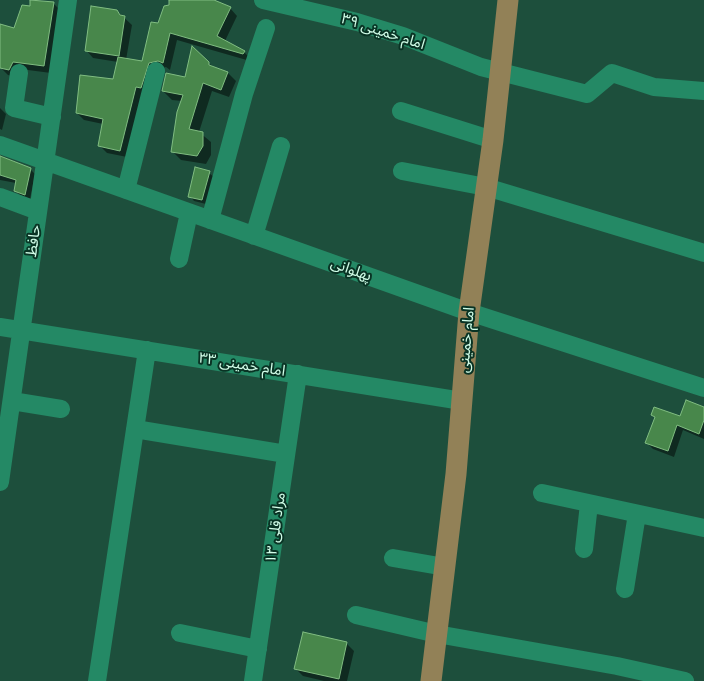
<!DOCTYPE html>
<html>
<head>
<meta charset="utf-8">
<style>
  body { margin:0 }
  canvas { display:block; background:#1d4f3c }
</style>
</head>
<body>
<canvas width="704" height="681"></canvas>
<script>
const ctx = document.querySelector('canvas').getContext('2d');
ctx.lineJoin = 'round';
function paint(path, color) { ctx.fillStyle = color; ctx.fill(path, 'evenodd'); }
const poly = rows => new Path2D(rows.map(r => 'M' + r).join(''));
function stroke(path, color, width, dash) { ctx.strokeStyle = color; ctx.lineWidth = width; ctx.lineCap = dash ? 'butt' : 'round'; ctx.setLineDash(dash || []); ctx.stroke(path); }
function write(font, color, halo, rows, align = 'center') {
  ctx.font = font + ' "Space Grotesk","Noto Sans Arabic",sans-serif'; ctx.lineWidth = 4; ctx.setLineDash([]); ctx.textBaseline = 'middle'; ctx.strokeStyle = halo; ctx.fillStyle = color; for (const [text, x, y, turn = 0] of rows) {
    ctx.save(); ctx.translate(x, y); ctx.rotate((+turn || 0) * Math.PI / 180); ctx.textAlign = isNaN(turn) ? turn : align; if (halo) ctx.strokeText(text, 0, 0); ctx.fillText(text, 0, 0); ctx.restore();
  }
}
const shadow = poly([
  [32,0,53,3,61,11,51,73,20,69,16,77,8,75,1,68,0,25,15,29,31,8],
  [170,0,209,0,230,8,237,16,225,41,244,52,251,59,250,61,177,40,170,70,166,67,156,70,127,157,107,153,99,145,103,124,84,120,77,113,114,80,118,62,93,58,86,50,117,11,132,25,126,60,143,63,159,24,171,6],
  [193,48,214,68,228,73,236,81,229,97,212,91,199,132,211,142,211,155,206,164,181,160,173,152,182,101,172,100,163,91,186,79],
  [0,108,6,114,2,130,0,129],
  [0,158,30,169,35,174,30,199,20,195,15,190,16,183,0,180],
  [209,173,214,177,206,204,194,201,190,196],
  [704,408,704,439,683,430,674,457,653,449,647,443,656,418,652,414,681,417],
  [346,643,354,651,347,681,324,681,303,676,296,669]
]);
const building = poly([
  [30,0,54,2,44,66,13,62,9,70,0,68,0,24,14,28,22,5,30,6,30,0],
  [169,0,214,0,231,7,217,36,245,51,243,54,170,33,163,63,158,61,149,63,141,88,136,87,120,151,98,146,103,119,76,113,80,75,113,79,118,57,142,61,151,22,158,23,164,6,169,5,169,0],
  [91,6,117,10,120,15,125,16,119,56,85,51,91,6],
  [192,46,209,62,209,65,228,72,221,90,203,83,189,129,203,132,203,146,197,156,171,152,177,112,183,95,162,91,166,73,185,77,192,46],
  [0,156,31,168,25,195,14,191,16,180,0,175,0,156],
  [195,167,210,171,202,200,188,197,195,167],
  [686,400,704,407,704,420,699,434,677,425,668,451,645,443,655,417,651,415,654,407,680,416,686,400],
  [303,632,347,642,339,679,294,669,303,632]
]);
const minor = poly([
  [263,0,357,22,403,36,481,67,587,94,612,73,654,87,704,91],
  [19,73,14,108,52,117],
  [401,111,493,140],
  [0,145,469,312,704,388],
  [402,171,486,187,704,253],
  [126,190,156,71],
  [0,197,38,211],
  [210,220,244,94,266,28],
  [254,236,281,146],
  [179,259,189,213],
  [0,327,462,401],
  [12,401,61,409],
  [135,429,286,454],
  [0,482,68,0],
  [542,493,704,528],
  [584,549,589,504],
  [393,558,445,567],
  [625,589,637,514],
  [356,615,437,634,617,666,685,681],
  [180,633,258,649],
  [97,681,147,350],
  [253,681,298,374]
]);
const major = poly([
  [431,681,456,474,469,312,493,140,508,0]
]);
const streetNames = [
  ["امام خمینی ۳۹",383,32,18],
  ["حافظ",34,241,-82],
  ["پهلوانی",351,270,20],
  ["امام خمینی",467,340,-85],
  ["امام خمینی ۳۳",242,365,9],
  ["مراد قلی ۱۳",276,528,-82]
];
paint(shadow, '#0007');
paint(building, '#48874b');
stroke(building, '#80bd81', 1);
stroke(minor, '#248965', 18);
stroke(major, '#928157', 21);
write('15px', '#d2fee9', '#093324', streetNames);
</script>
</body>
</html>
